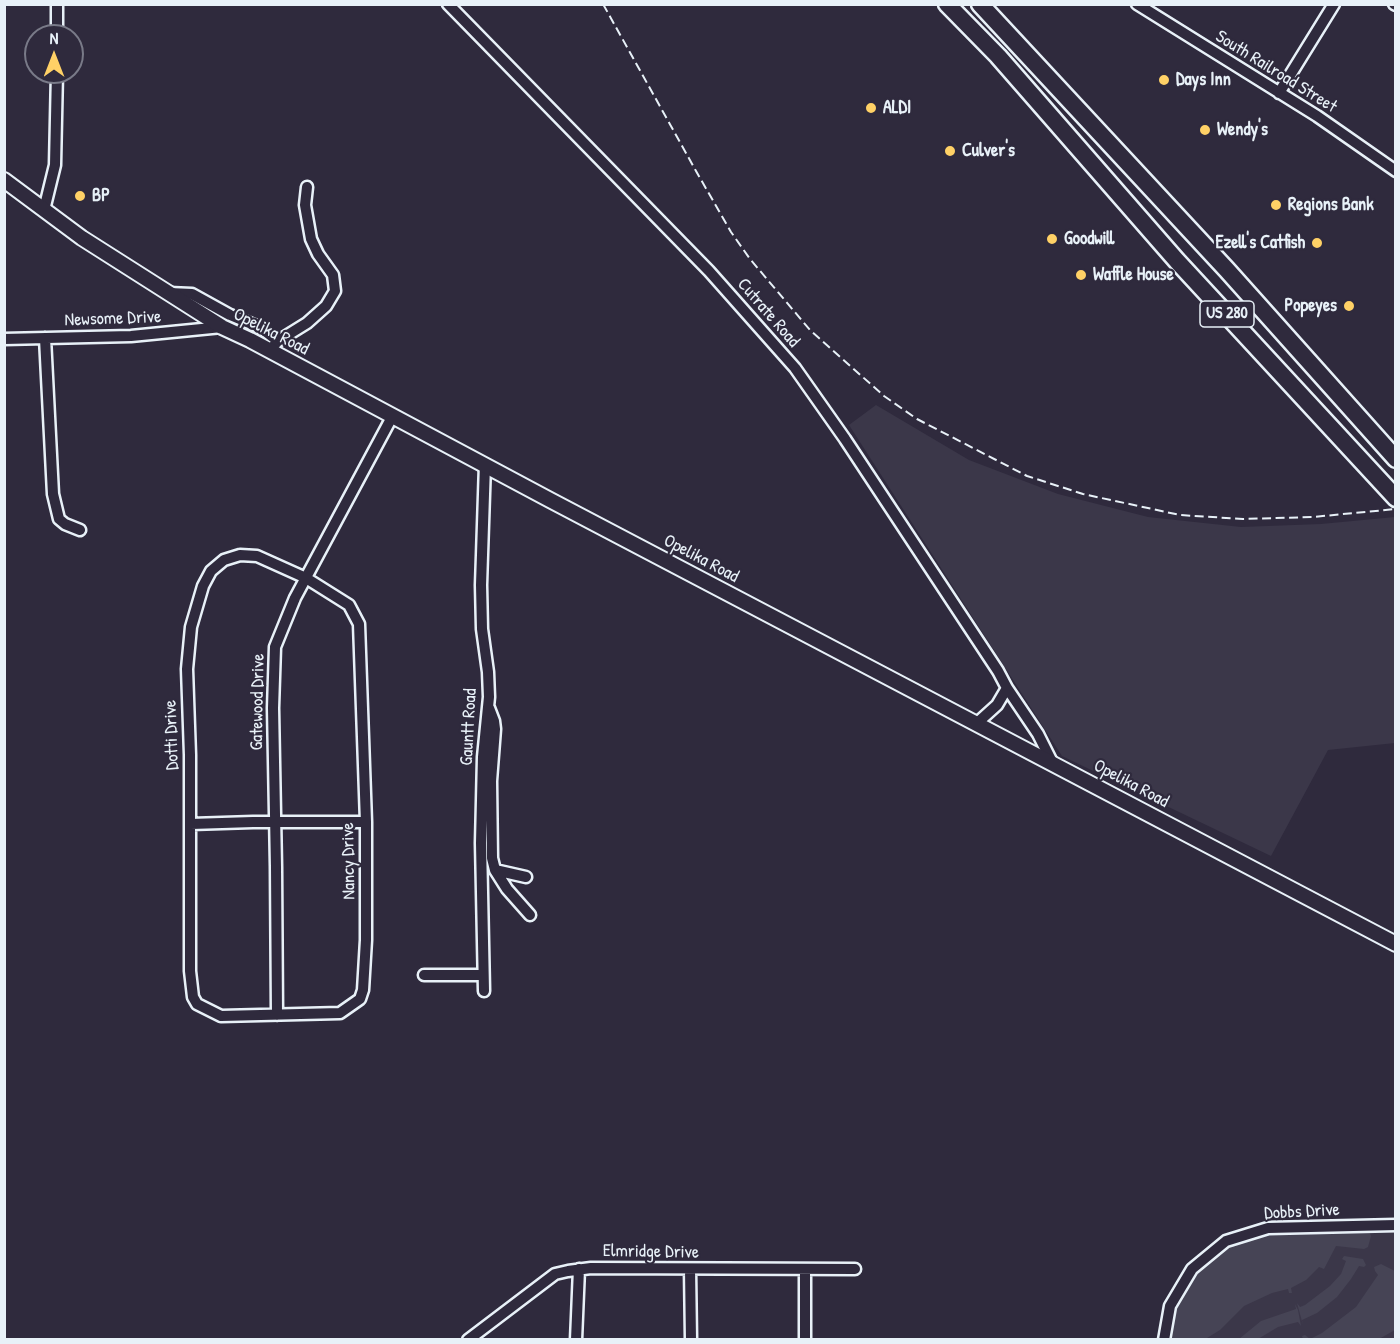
<!DOCTYPE html>
<html>
<head>
<meta charset="utf-8">
<style>
  body { margin:0 }
  #map { position:relative; width:1400px; height:1344px; overflow:hidden; background:#2f2a3d; font-family:"Patrick Hand",sans-serif }
  canvas { display:block }
  .frame { position:absolute; inset:0; border:6px solid #e8f1f8; pointer-events:none }
  .north { position:absolute; left:24px; top:24px; width:60px; height:60px; box-sizing:border-box; background:#2f2a3d; border:2px solid #797a88; border-radius:50%; rotate:0deg; font-size:16px; font-weight:700; line-height:24px; text-align:center; color:#e8f1f8 }
  .north::after { content:''; display:block; margin:auto; width:21px; height:27px; background:#ffd166; clip-path:polygon(50% 0,100% 100%,50% 72%,0 100%) }
</style>
</head>
<body>
<div id="map">
<canvas width="1400" height="1344"></canvas>
<div class="frame"></div>
<div class="north">N</div>
</div>
<script>
const ctx = document.querySelector('canvas').getContext('2d');
ctx.lineJoin = 'round';
function paint(path, color) { ctx.fillStyle = color; ctx.fill(path, 'evenodd'); }
const poly = rows => new Path2D(rows.map(r => 'M' + r).join(''));
function stroke(path, color, width, dash) { ctx.strokeStyle = color; ctx.lineWidth = width; ctx.lineCap = dash ? 'butt' : 'round'; ctx.setLineDash(dash || []); ctx.stroke(path); }
function write(font, color, halo, rows, align = 'center') {
  ctx.font = font + ' "Patrick Hand",sans-serif'; ctx.lineWidth = 4.5; ctx.setLineDash([]); ctx.textBaseline = 'middle'; ctx.strokeStyle = halo; ctx.fillStyle = color; for (const [text, x, y, turn = 0] of rows) {
    ctx.save(); ctx.translate(x, y); ctx.rotate((+turn || 0) * Math.PI / 180); ctx.textAlign = isNaN(turn) ? turn : align; if (halo) ctx.strokeText(text, 0, 0); ctx.fillText(text, 0, 0); ctx.restore();
  }
}
const built = poly([
  [876,405,969,460,1058,494,1148,517,1241,527,1321,524,1395,517,1395,743,1328,750,1271,856,1062,756,849,425],
  [1395,1227,1395,1339,1167,1340,1171,1311,1212,1254]
]);
const green = poly([
  [1368,1229,1371,1236,1368,1247,1364,1249,1336,1246,1324,1269,1319,1267,1306,1280,1291,1288,1292,1293,1289,1293,1288,1289,1272,1293,1244,1306,1220,1330,1207,1338,1207,1339,1167,1340,1176,1304,1196,1270,1229,1244,1266,1231],
  [1344,1256,1363,1259,1366,1265,1364,1267,1359,1266,1351,1279,1337,1297,1317,1313,1302,1320,1303,1325,1297,1303,1300,1307,1305,1305,1330,1286,1341,1274,1346,1261,1342,1259],
  [1381,1264,1395,1271,1395,1330,1379,1339,1303,1339,1302,1336,1305,1335,1310,1339,1322,1333,1356,1307,1378,1275,1375,1271,1374,1267],
  [1295,1304,1298,1310,1301,1326,1298,1322,1278,1327,1258,1339,1239,1339,1261,1321,1296,1309]
]);
const minor = poly([
  [57,4,57,36],
  [448,4,709,271,795,368,845,439,998,671,1007,688,1038,734,1053,764],
  [1137,4,1317,116,1396,171],
  [1394,4,1396,5],
  [1279,93,1334,4],
  [44,210,55,165,57,72],
  [169,293,192,294,230,315,261,328,278,341],
  [45,338,53,494,59,519,65,524,80,530],
  [4,339,131,336,222,327],
  [269,351,278,341,307,323,326,306,335,291,333,275,318,254,311,239,305,205,307,187],
  [240,555,257,556,306,578,349,605,359,624,366,822,366,940,363,990,360,999,340,1013,221,1016,197,1004,193,997,190,971,190,755,187,669,191,627,203,586,211,571,224,560,240,555],
  [489,708,494,721,495,729,491,781,492,858,495,870,507,889,530,915],
  [976,724,997,705,1007,688],
  [191,824,253,822,366,822],
  [495,870,526,877],
  [424,975,483,975],
  [484,991,481,843,483,757,489,697,488,672,482,629,481,585,485,464],
  [277,1015,276,867,273,708,275,647,295,598,392,417],
  [690,1269,691,1340],
  [805,1269,805,1340],
  [468,1340,555,1274,568,1271,591,1268,855,1269],
  [576,1340,579,1269],
  [1164,1340,1170,1306,1192,1269,1226,1241,1268,1228,1396,1225]
]);
const major = poly([
  [4,180,82,238,222,327,250,340,550,500,1396,944]
]);
const highway = poly([
  [947,4,998,56,1177,261,1396,498],
  [980,4,1227,270,1396,459]
]);
const rail = poly([
  [603,4,696,171,731,232,750,259,810,330,884,396,917,419,1027,476,1083,494,1180,515,1243,519,1313,517,1396,509]
]);
const markers = [
  [1164,80,6,"#ffd166"],
  [871,108,6,"#ffd166"],
  [1205,130,6,"#ffd166"],
  [950,151,6,"#ffd166"],
  [80,196,6,"#ffd166"],
  [1276,205,6,"#ffd166"],
  [1052,239,6,"#ffd166"],
  [1317,243,6,"#ffd166"],
  [1081,275,6,"#ffd166"],
  [1349,306,6,"#ffd166"]
];
const shields = [
  [1227,314,54]
];
const shieldNames = [
  ["US 280",1227,314]
];
const streetNames = [
  ["South Railroad Street",1276,72,32],
  ["Cutrate Road",768,313,49],
  ["Newsome Drive",113,319,-2],
  ["Opelika Road",271,332,27],
  ["Opelika Road",701,559,28],
  ["Gatewood Drive",258,702,-89],
  ["Gauntt Road",469,727,-87],
  ["Dotti Drive",172,735,-92],
  ["Opelika Road",1131,784,28],
  ["Nancy Drive",349,861,-91],
  ["Dobbs Drive",1302,1212,-3],
  ["Elmridge Drive",651,1252,1]
];
const poiNames = [
  ["Days Inn",1176,80],
  ["ALDI",883,108],
  ["Wendy's",1217,130],
  ["Culver's",962,151],
  ["BP",92,196],
  ["Regions Bank",1288,205],
  ["Goodwill",1064,239],
  ["Ezell's Catfish",1305,243,"right"],
  ["Waffle House",1093,275],
  ["Popeyes",1337,306,"right"]
];
paint(built, '#3b3749');
paint(green, '#464455');
stroke(minor, '#e8f1f8', 15);
stroke(major, '#e8f1f8', 18);
stroke(highway, '#e8f1f8', 21);
stroke(minor, '#2f2a3d', 10);
stroke(major, '#2f2a3d', 14);
stroke(highway, '#2f2a3d', 16);
stroke(rail, '#e8f1f8', 2, [9, 4.5]);
for (const [x, y, r, color] of markers) { const dot = new Path2D(); dot.arc(x, y, r, 0, 2 * Math.PI); ctx.fillStyle = color; ctx.fill(dot); stroke(dot, '#2f2a3d', 2); }
for (const [x, y, w] of shields) { const box = new Path2D(); box.roundRect(x - w / 2, y - 13, w, 26, 4.5); ctx.fillStyle = '#2f2a3d'; ctx.fill(box); stroke(box, '#e8f1f8', 1.5); }
write('bold 16px', '#e8f1f8', null, shieldNames);
write('18px', '#e8f1f8', '#2f2a3d', streetNames);
write('bold 18px', '#e8f1f8', '#2f2a3d', poiNames, 'left');
</script>
</body>
</html>
